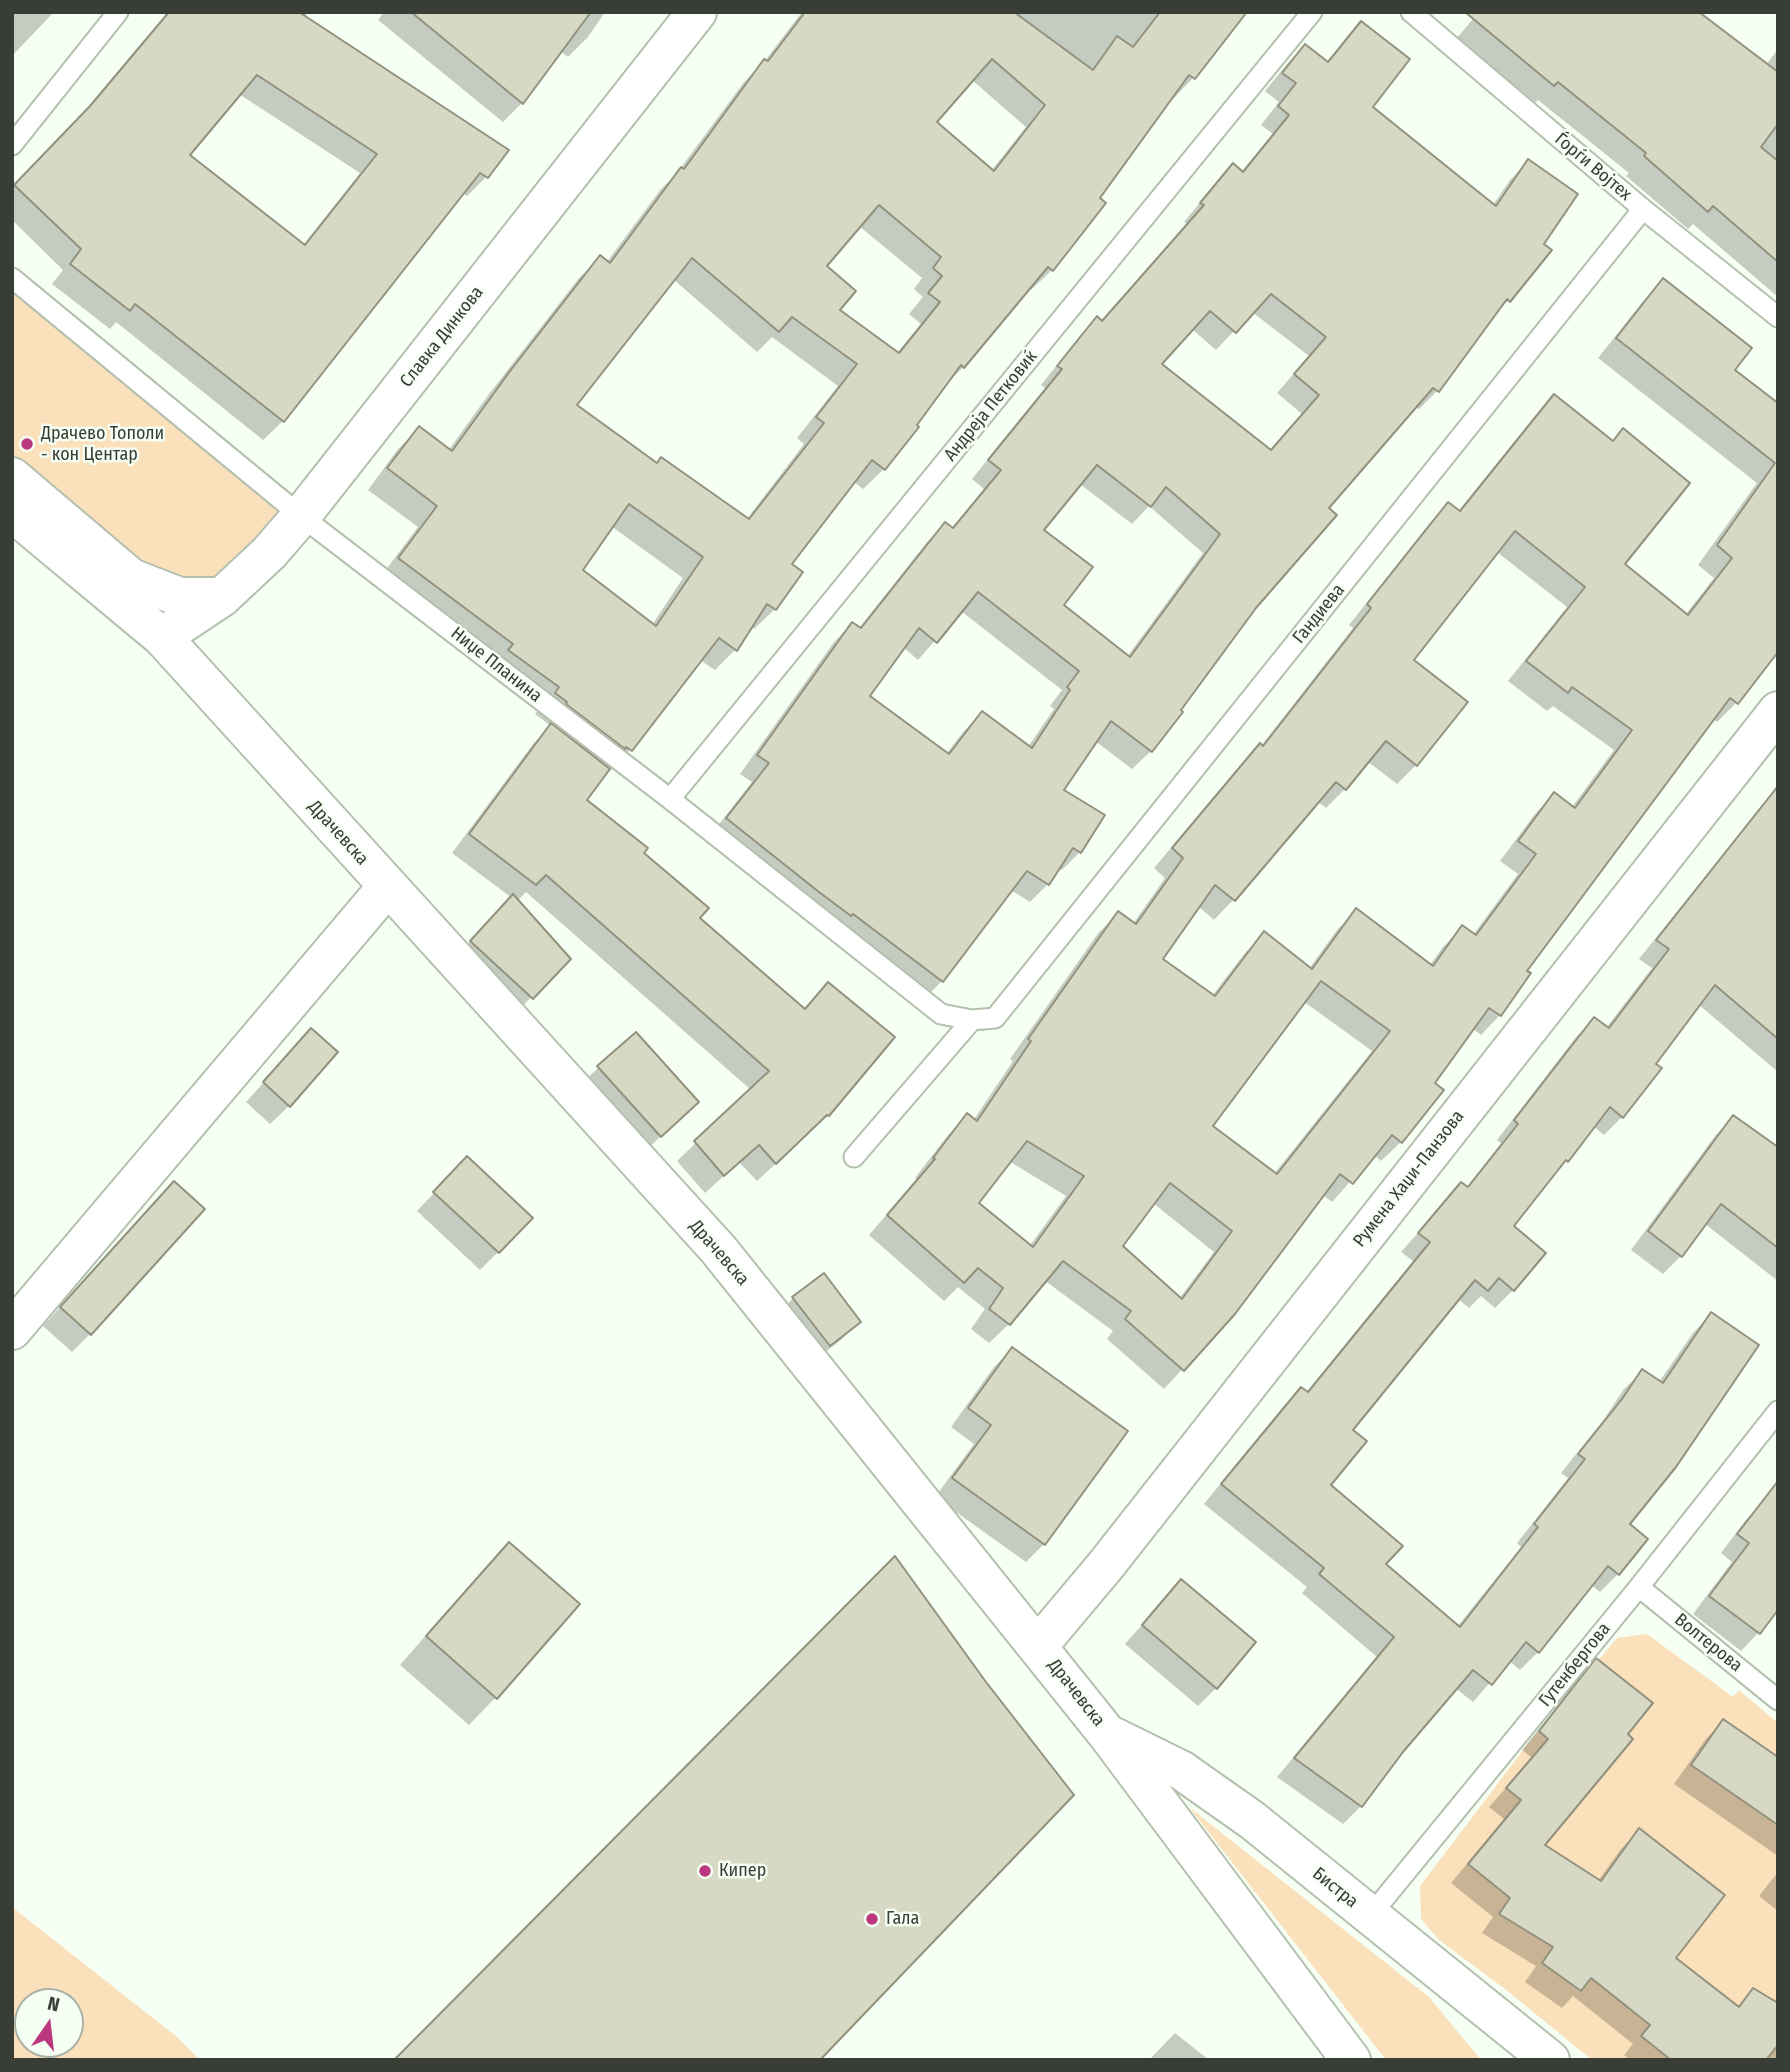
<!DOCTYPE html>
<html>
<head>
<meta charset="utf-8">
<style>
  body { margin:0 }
  #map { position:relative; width:1790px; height:2072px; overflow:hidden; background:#f6fff3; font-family:"Fira Sans Condensed",sans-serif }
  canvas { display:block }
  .frame { position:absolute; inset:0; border:14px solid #383d36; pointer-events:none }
  .north { position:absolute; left:14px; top:1988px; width:70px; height:70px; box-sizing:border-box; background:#f6fff3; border:2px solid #aab1a7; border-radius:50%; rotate:14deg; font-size:19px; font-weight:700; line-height:28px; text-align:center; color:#383d36 }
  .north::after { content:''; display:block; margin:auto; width:24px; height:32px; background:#bb387f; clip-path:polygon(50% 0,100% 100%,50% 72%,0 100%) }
</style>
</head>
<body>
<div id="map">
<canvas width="1790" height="2072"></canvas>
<div class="frame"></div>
<div class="north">N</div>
</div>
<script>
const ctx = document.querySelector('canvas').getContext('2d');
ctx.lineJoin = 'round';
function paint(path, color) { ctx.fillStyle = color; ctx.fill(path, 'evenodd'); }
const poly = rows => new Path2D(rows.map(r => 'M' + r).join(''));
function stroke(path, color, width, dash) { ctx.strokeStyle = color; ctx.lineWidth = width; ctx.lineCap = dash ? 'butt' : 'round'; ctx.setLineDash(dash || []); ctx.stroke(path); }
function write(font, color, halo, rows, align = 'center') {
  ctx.font = font + ' "Fira Sans Condensed",sans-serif'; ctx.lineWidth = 5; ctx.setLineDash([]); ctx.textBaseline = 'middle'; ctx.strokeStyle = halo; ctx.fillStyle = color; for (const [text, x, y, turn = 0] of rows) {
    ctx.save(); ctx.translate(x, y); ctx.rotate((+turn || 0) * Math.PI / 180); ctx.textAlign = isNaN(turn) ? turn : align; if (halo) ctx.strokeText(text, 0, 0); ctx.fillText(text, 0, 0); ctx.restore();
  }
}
const green = poly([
  [12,278,301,516,162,637,12,513],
  [1647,1634,1733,1697,1739,1690,1778,1723,1778,2060,1592,2060,1505,1989,1439,1940,1421,1919,1420,1886,1527,1745,1617,1638],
  [1189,1807,1429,1997,1481,2060,1386,2060],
  [12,1907,177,2037,200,2060,12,2060],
  [28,2002,70,2002,70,2044,28,2044]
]);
const shadow = poly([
  [12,12,54,12,12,56],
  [169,12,309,12,304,18,506,151,486,177,467,196,462,193,283,421,263,440,116,322,110,329,52,284,63,270,12,220,12,188,71,128],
  [239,94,360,173,303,245,187,155],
  [384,12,605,12,588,37,568,57,560,51,522,103,503,122,378,20],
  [802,12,1245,12,1193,78,1173,99,1171,97,1097,199,1104,204,1052,270,1031,290,1028,288,963,367,943,388,884,469,863,489,853,481,789,565,775,609,754,629,750,627,736,649,715,670,700,660,630,750,610,771,608,769,585,800,641,853,698,919,804,1010,829,984,828,1115,757,1181,739,1162,705,1193,677,1161,751,1090,526,892,517,901,568,959,513,1016,453,960,512,898,452,853,533,744,551,726,535,714,539,709,379,579,418,527,368,490,398,449,419,429,448,451,489,394,579,278,600,258,606,263,661,189,677,173,744,82,764,62],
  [972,80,1026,127,991,171,935,123],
  [859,226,922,278,914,289,923,297,909,314,921,324,897,353,837,310,824,266],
  [673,279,757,352,772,337,838,386,797,438,804,444,746,520,657,464,575,405],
  [611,526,683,578,652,625,581,570],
  [1479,12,1765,66,1778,49,1778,297,1693,224,1688,229,1626,176,1629,173,1538,100,1534,104,1456,39],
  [1361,23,1370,107,1493,205,1510,180,1528,162,1542,244,1549,250,1508,301,1490,319,1437,391,1419,409,1415,406,1327,508,1151,751,1132,769,1095,741,1062,790,1080,852,1062,870,1058,868,1048,884,1030,902,1011,890,942,981,924,999,709,837,752,782,740,774,834,642,852,624,859,628,927,542,945,524,952,529,984,489,972,479,1045,388,1041,385,1079,337,1097,319,1101,322,1187,224,1184,222,1215,184,1233,166,1241,172,1273,134,1261,125,1279,102,1265,91,1287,64,1305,46,1326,63],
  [1252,312,1309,356,1277,393,1302,414,1270,452,1160,364,1192,329,1216,350],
  [1080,484,1132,524,1149,506,1203,553,1127,657,1061,605,1042,531],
  [961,611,1062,690,1050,706,1054,709,1028,747,982,713,964,731,946,754,867,696,903,647,918,660],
  [1664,280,1733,370,1778,405,1774,654,1736,703,1717,722,1712,718,1524,971,1529,974,1500,1015,1481,1035,1472,1028,1433,1084,1401,1142,1381,1161,1374,1155,1332,1202,1323,1195,1234,1313,1164,1389,1107,1339,1113,1331,1044,1280,1009,1324,989,1343,971,1329,985,1309,958,1287,944,1301,869,1235,917,1179,915,1178,948,1135,967,1116,973,1121,1013,1061,1010,1059,1099,932,1119,913,1133,924,1165,878,1154,868,1241,765,1261,746,1353,628,1349,625,1429,524,1448,504,1458,512,1535,416,1554,396,1612,442,1623,430,1623,565,1685,615,1714,578,1698,565,1757,483,1598,358,1644,300],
  [1497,552,1567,607,1508,681,1547,711,1553,706,1614,750,1572,807,1554,794,1535,814,1500,861,1518,874,1473,935,1463,927,1443,947,1430,965,1357,910,1337,930,1309,969,1265,933,1245,953,1212,996,1161,960,1198,906,1214,920,1233,900,1317,801,1326,808,1345,789,1367,761,1397,784,1416,765,1411,660],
  [1303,1001,1372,1051,1274,1174,1210,1126],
  [1009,1161,1066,1196,1029,1247,976,1203],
  [1153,1203,1214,1252,1179,1299,1120,1247],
  [1778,785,1778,1072,1698,1004,1653,1064,1622,1117,1604,1135,1593,1126,1511,1226,1513,1290,1495,1308,1481,1296,1469,1308,1457,1298,1351,1430,1329,1486,1384,1564,1457,1627,1521,1547,1517,1543,1568,1478,1561,1473,1604,1419,1624,1389,1643,1371,1659,1382,1693,1333,1711,1314,1628,1525,1618,1574,1600,1592,1591,1585,1538,1652,1520,1670,1509,1661,1473,1702,1455,1688,1402,1751,1361,1806,1343,1824,1277,1777,1377,1657,1302,1593,1307,1587,1204,1504,1283,1407,1301,1389,1306,1393,1413,1261,1401,1252,1461,1184,1466,1188,1501,1143,1497,1140,1576,1037,1594,1019,1606,1028,1652,968,1639,959],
  [311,1030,289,1106,270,1124,246,1102],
  [599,1067,678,1120,642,1154,580,1085],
  [1733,1117,1778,1149,1778,1281,1705,1224,1681,1256,1663,1274,1631,1250,1715,1136],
  [449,1177,498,1252,480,1270,417,1211],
  [156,1201,90,1334,72,1352,43,1326],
  [823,1275,859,1322,841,1340,811,1363,775,1317,793,1298],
  [1012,1349,1044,1544,1026,1562,935,1497,974,1444,951,1427,994,1367],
  [1762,1503,1778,1607,1758,1633,1741,1651,1693,1614,1732,1562,1721,1553,1745,1521],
  [509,1544,496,1697,469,1725,400,1665,481,1572],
  [1181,1581,1216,1688,1198,1706,1125,1644],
  [1597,1661,1543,1845,1598,1881,1621,1849,1639,1831,1673,1958,1737,2007,1753,1990,1778,2005,1778,2060,1630,2060,1624,2055,1633,2044,1573,1996,1562,2008,1525,1982,1536,1966,1482,1933,1493,1917,1451,1883,1504,1819,1489,1807,1532,1758,1522,1750,1578,1679],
  [1723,1721,1778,1759,1778,1856,1674,1784,1705,1740],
  [1778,1872,1778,1911,1759,1896],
  [1175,2033,1209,2060,1149,2060]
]);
const building = poly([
  [169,12,299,12,509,150,488,178,480,173,284,422,135,304,130,311,70,264,81,249,14,185,90,106,169,12],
  [257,75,377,154,305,245,190,155,257,75],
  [411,12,591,12,523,104,411,12],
  [805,12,1014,12,1093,70,1117,36,1133,47,1160,12,1247,12,1195,79,1189,75,1100,198,1106,203,1053,271,1048,267,964,368,961,365,917,425,919,427,885,470,872,460,792,564,803,572,776,610,767,604,737,651,719,638,632,751,626,747,625,749,566,704,567,702,555,693,559,687,508,650,513,644,398,558,437,506,387,468,419,426,452,451,510,371,600,255,610,263,681,167,684,169,764,59,768,61,805,12],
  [992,59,1045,105,994,171,937,122,992,59],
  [879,205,941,257,933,268,942,276,928,293,940,302,899,353,840,310,856,291,827,266,879,205],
  [692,258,779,332,792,317,857,364,816,417,824,423,749,519,661,457,657,463,577,405,692,258],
  [629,504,703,557,656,626,583,570,629,504],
  [1465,12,1699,12,1778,72,1778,124,1761,147,1778,161,1778,262,1713,206,1708,212,1644,156,1646,153,1558,82,1554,86,1465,12],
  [1361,21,1410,59,1373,107,1476,190,1496,206,1528,159,1578,194,1544,244,1552,250,1510,302,1507,299,1439,392,1433,388,1329,508,1337,515,1256,608,1181,710,1183,712,1152,752,1111,721,1064,790,1105,815,1081,853,1073,848,1049,885,1027,871,943,982,853,914,851,916,819,892,726,818,769,763,757,755,852,622,861,628,945,522,953,528,1001,470,988,460,1062,369,1057,366,1097,316,1102,321,1204,205,1200,203,1233,163,1243,172,1289,115,1278,106,1296,83,1282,73,1305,44,1328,62,1361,21],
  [1271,294,1326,337,1294,374,1319,395,1271,450,1162,364,1210,311,1236,333,1271,294],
  [1097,465,1151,507,1166,487,1220,534,1130,657,1064,605,1093,567,1044,530,1097,465],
  [978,592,1079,671,1067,687,1070,690,1032,748,982,711,949,754,870,696,919,628,937,643,978,592],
  [1663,278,1752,348,1735,370,1778,403,1778,652,1738,704,1730,698,1527,971,1531,973,1501,1016,1489,1008,1435,1083,1444,1090,1402,1143,1392,1135,1353,1184,1340,1174,1235,1314,1184,1371,1125,1319,1131,1311,1063,1261,1010,1325,989,1309,1003,1288,978,1268,964,1283,887,1215,935,1159,933,1158,967,1113,977,1121,1031,1041,1028,1039,1118,911,1136,924,1183,858,1172,848,1260,743,1263,746,1371,608,1367,604,1448,502,1460,511,1554,394,1613,441,1623,428,1690,483,1625,564,1688,615,1732,558,1717,545,1775,463,1616,338,1663,278],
  [1515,531,1585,587,1526,661,1568,693,1572,687,1632,730,1575,808,1554,792,1518,841,1536,854,1476,935,1462,925,1433,966,1356,908,1312,969,1264,931,1215,996,1163,959,1215,885,1235,901,1336,782,1346,790,1386,741,1417,766,1468,702,1414,660,1515,531],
  [1321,981,1390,1031,1277,1174,1213,1126,1321,981],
  [1027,1141,1084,1176,1033,1247,979,1203,1027,1141],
  [1170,1183,1232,1231,1182,1299,1123,1246,1170,1183],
  [551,723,610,769,587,800,648,848,644,853,709,908,700,918,805,1009,828,982,895,1037,829,1116,827,1115,776,1164,759,1145,724,1176,694,1141,769,1071,546,875,536,885,469,834,551,723],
  [1778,786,1778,1039,1715,985,1656,1064,1662,1068,1623,1118,1610,1107,1568,1162,1566,1160,1514,1226,1546,1253,1514,1291,1499,1278,1488,1291,1475,1280,1353,1430,1367,1441,1331,1485,1403,1546,1386,1564,1460,1627,1538,1527,1534,1524,1585,1459,1578,1454,1622,1399,1642,1369,1663,1383,1711,1312,1759,1345,1676,1467,1630,1524,1648,1539,1619,1575,1608,1566,1539,1653,1526,1642,1492,1685,1473,1670,1403,1752,1362,1807,1294,1758,1394,1637,1319,1574,1324,1568,1221,1484,1301,1387,1308,1392,1430,1242,1418,1233,1461,1182,1468,1187,1518,1124,1514,1120,1594,1017,1609,1028,1669,949,1656,940,1778,786],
  [513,894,571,959,533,999,470,941,513,894],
  [311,1028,338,1052,290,1107,263,1082,311,1028],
  [636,1032,699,1102,661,1137,597,1066,636,1032],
  [1733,1115,1778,1147,1778,1248,1721,1204,1682,1257,1648,1231,1733,1115],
  [467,1156,533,1218,499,1253,433,1192,467,1156],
  [174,1181,205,1209,91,1335,60,1307,174,1181],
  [824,1273,861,1322,830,1346,792,1297,824,1273],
  [1012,1347,1128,1431,1045,1545,952,1478,991,1425,968,1408,1012,1347],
  [1778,1481,1778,1610,1760,1634,1709,1596,1749,1543,1737,1534,1778,1481],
  [509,1542,580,1604,497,1699,426,1636,509,1542],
  [895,1556,986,1682,1074,1795,820,2060,394,2060,895,1556],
  [1181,1579,1256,1642,1217,1689,1142,1625,1181,1579],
  [1596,1658,1653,1703,1628,1734,1633,1739,1545,1845,1601,1881,1639,1828,1725,1895,1676,1958,1739,2007,1753,1988,1778,2003,1778,2045,1766,2060,1671,2060,1641,2036,1650,2025,1591,1978,1581,1991,1542,1963,1553,1947,1499,1914,1510,1898,1468,1864,1521,1800,1506,1788,1548,1739,1539,1731,1596,1658],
  [1723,1719,1778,1757,1778,1825,1691,1765,1723,1719]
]);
const lane = poly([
  [1411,12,1643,209,1778,317],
  [12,145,118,12],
  [12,278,301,516,670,799,941,1014,972,1020,995,1018,1643,209],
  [670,799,1312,12],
  [854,1157,972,1020],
  [1639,1587,1778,1700],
  [1370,1916,1639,1587,1778,1411]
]);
const street = poly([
  [12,1330,387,887],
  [1038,1646,1106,1565,1778,711]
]);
const secondary = poly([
  [12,477,131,578,180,597,222,597],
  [12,512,162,637,718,1249,1108,1735,1351,2060],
  [162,637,222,597,269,553,301,516,697,12],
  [1114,1737,1181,1770,1252,1820,1550,2060]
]);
const markers = [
  [27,444,7,"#bb387f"],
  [705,1871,7,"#bb387f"],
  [872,1919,7,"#bb387f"]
];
const streetNames = [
  ["Ѓорѓи Војтех",1593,167,40],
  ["Славка Динкова",442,337,-52],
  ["Андреја Петковиќ",991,406,-51],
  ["Гандиева",1319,614,-51],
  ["Ниџе Планина",496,665,38],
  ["Драчевска",338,833,48],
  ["Румена Хаџи-Панзова",1409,1179,-52],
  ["Драчевска",719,1253,49],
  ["Волтерова",1708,1643,39],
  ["Гутенбергова",1575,1665,-51],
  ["Драчевска",1076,1693,52],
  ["Бистра",1335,1888,39]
];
const poiNames = [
  ["Драчево Тополи",41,434],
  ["- кон Центар",41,455],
  ["Кипер",719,1871],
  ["Гала",886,1919]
];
paint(green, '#fae1bb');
paint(shadow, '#0003');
paint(building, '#d8d9c4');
stroke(building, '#91917e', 2);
stroke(lane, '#b3c0ae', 23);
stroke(street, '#b3c0ae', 42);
stroke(secondary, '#b3c0ae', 42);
stroke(lane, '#fff', 19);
stroke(street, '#fff', 38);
stroke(secondary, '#fff', 38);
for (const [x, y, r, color] of markers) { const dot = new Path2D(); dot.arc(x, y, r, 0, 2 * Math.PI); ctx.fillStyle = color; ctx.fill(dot); stroke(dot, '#f6fff3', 2.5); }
write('18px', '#383d36', '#f6fff3', streetNames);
write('18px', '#383d36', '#f6fff3', poiNames, 'left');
</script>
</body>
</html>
